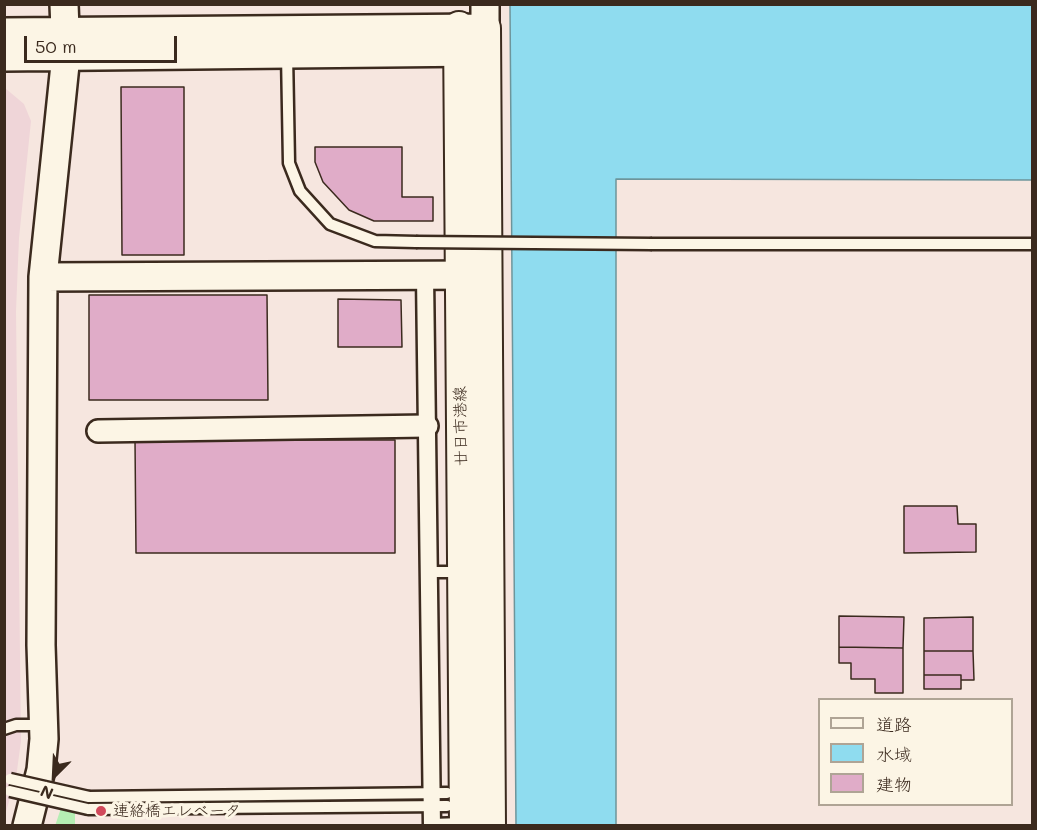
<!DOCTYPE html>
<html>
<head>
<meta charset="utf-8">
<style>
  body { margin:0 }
  #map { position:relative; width:1037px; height:830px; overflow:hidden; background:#f6e6df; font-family:Mali,"Klee One",sans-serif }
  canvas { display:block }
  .frame { position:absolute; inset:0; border:6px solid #3b2a1e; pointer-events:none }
  .legend { position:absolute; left:818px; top:698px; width:195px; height:108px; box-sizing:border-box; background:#fcf5e5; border:2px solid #afa495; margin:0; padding:8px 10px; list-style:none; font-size:18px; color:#3b2a1e }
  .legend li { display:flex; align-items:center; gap:12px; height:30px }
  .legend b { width:30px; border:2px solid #afa495 }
  .north { position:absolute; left:24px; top:746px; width:60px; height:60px; -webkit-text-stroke:4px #fcf5e5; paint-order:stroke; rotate:204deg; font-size:16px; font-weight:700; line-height:24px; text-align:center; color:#3b2a1e }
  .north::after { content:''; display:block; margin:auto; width:21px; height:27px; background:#3b2a1e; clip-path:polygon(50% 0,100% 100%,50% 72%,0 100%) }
  .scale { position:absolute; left:24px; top:36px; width:153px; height:27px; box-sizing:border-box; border:3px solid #3b2a1e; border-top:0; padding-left:8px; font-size:18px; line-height:21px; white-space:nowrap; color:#3b2a1e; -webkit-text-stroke:4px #fcf5e5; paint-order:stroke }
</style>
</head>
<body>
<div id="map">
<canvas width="1037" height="830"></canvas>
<div class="frame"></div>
<ul class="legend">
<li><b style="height:8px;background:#fcf5e5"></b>道路</li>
<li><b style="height:16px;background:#8fdcef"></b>水域</li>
<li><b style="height:16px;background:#e0acc8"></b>建物</li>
</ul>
<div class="north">N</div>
<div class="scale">50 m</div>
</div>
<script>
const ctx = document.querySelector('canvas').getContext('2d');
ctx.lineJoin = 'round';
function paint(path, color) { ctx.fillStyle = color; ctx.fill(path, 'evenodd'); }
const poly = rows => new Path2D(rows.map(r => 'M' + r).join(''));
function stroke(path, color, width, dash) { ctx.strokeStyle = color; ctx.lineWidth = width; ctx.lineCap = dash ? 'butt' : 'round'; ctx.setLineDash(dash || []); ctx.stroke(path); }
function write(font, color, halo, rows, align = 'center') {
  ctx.font = font + ' Mali,"Klee One",sans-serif'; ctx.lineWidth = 6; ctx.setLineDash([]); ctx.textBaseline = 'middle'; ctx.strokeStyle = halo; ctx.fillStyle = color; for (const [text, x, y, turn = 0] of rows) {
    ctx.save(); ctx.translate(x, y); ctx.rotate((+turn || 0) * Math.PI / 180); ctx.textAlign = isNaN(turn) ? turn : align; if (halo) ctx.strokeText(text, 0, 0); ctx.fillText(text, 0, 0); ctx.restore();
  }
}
const built = poly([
  [5,88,24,104,31,121,19,238,16,311,21,741,16,778,5,815]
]);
const green = poly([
  [61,808,75,808,75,825,55,826]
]);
const water = poly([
  [510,5,1032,5,1032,180,616,179,616,825,516,825,510,5]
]);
const building = poly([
  [121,87,184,87,184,255,122,255,121,87],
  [315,147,402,147,402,197,433,197,433,221,374,221,349,210,323,182,315,162,315,147],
  [89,295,267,295,268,400,89,400,89,295],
  [338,299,401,300,402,347,338,347,338,299],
  [135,440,395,440,395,553,136,553,135,440],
  [904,506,957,506,958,524,976,524,976,552,904,553,904,506],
  [839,616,904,617,903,648,839,647,839,616],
  [973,617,973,651,924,651,924,618,973,617],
  [839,647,903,648,903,693,875,693,875,679,851,679,851,663,839,663,839,647],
  [924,651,973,651,974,680,961,680,961,675,924,675,924,651],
  [924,675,961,675,961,689,924,689,924,675]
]);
const service = poly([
  [287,54,289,163,300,191,330,224,375,241,416,242],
  [652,244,1032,244],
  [429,572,460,572],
  [4,729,16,725,43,725],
  [89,797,447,793],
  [88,809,447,806],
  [432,824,462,823]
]);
const pedestrian = poly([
  [425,276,432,826]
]);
const minor = poly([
  [98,431,427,426]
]);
const tertiary = poly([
  [4,32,485,28,485,4],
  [4,57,480,52],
  [43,277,481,275],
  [27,826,41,770,44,739,41,645,43,277,66,55,64,4]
]);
const secondary = poly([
  [459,27,465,826],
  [485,28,490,826]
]);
const serviceBridge = poly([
  [416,242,652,244],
  [10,779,89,797],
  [10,791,88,809]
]);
const markers = [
  [101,811,6,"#d1495b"]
];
const streetNames = [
  ["廿日市港線",461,426,-91]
];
const poiNames = [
  ["連絡橋エレベータ",113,811]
];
paint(built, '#efd5d8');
paint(green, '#b5eeb3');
paint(water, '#8fdcef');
stroke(water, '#6d959b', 1.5);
paint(building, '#e0acc8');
stroke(building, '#3b2a1e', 1.5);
stroke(service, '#3b2a1e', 15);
stroke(pedestrian, '#3b2a1e', 21);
stroke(minor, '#3b2a1e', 26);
stroke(tertiary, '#3b2a1e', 32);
stroke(secondary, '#3b2a1e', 34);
stroke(service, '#fcf5e5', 10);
stroke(pedestrian, '#fcf5e5', 16);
stroke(minor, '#fcf5e5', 21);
stroke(tertiary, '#fcf5e5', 27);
stroke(secondary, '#fcf5e5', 30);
stroke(serviceBridge, '#3b2a1e', 15, []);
stroke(serviceBridge, '#fcf5e5', 10);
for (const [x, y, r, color] of markers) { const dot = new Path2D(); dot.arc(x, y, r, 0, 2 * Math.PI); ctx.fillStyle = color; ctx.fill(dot); stroke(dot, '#fcf5e5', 2); }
write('16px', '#3b2a1e', '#fcf5e5', streetNames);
write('16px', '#3b2a1e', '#fcf5e5', poiNames, 'left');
</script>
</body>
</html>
